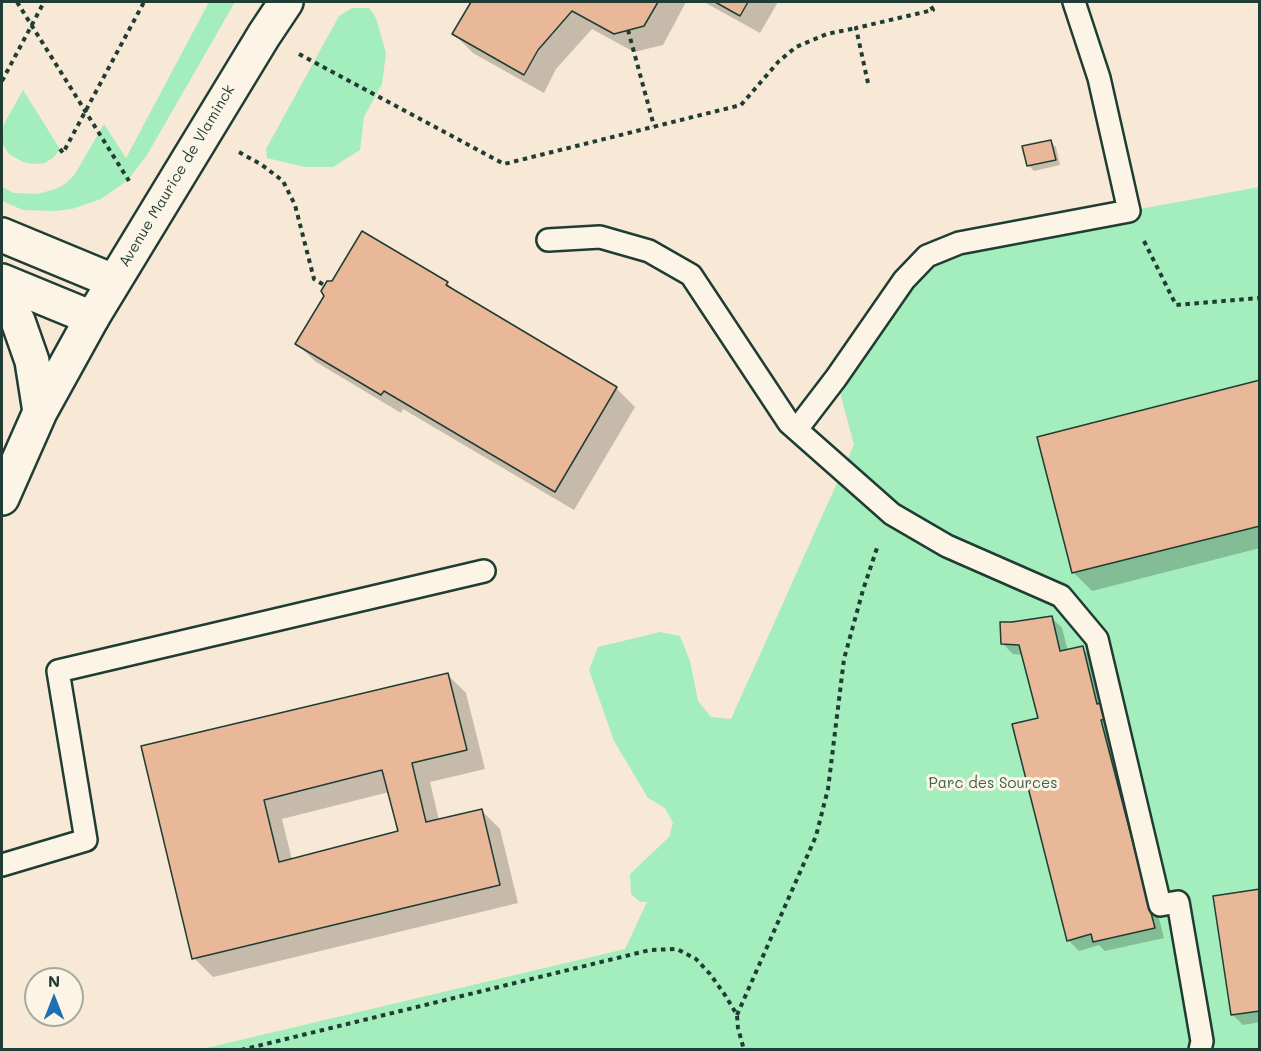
<!DOCTYPE html>
<html>
<head>
<meta charset="utf-8">
<style>
  body { margin:0 }
  #map { position:relative; width:1261px; height:1051px; overflow:hidden; background:#f8e9d6; font-family:Mali,sans-serif }
  canvas { display:block }
  .frame { position:absolute; inset:0; border:3px solid #1f3d34; pointer-events:none }
  .north { position:absolute; left:24px; top:967px; width:60px; height:60px; box-sizing:border-box; background:#fcf5e5; border:2px solid #a4ab9e; border-radius:50%; rotate:0deg; font-size:16px; font-weight:700; line-height:24px; text-align:center; color:#1f3d34 }
  .north::after { content:''; display:block; margin:auto; width:21px; height:27px; background:#1f6fb2; clip-path:polygon(50% 0,100% 100%,50% 72%,0 100%) }
</style>
</head>
<body>
<div id="map">
<canvas width="1261" height="1051"></canvas>
<div class="frame"></div>
<div class="north">N</div>
</div>
<script>
const ctx = document.querySelector('canvas').getContext('2d');
ctx.lineJoin = 'round';
function paint(path, color) { ctx.fillStyle = color; ctx.fill(path, 'evenodd'); }
const poly = rows => new Path2D(rows.map(r => 'M' + r).join(''));
function stroke(path, color, width, dash) { ctx.strokeStyle = color; ctx.lineWidth = width; ctx.lineCap = dash ? 'butt' : 'round'; ctx.setLineDash(dash || []); ctx.stroke(path); }
function write(font, color, halo, rows, align = 'center') {
  ctx.font = font + ' Mali,sans-serif'; ctx.lineWidth = 6; ctx.setLineDash([]); ctx.textBaseline = 'middle'; ctx.strokeStyle = halo; ctx.fillStyle = color; for (const [text, x, y, turn = 0] of rows) {
    ctx.save(); ctx.translate(x, y); ctx.rotate((+turn || 0) * Math.PI / 180); ctx.textAlign = isNaN(turn) ? turn : align; if (halo) ctx.strokeText(text, 0, 0); ctx.fillText(text, 0, 0); ctx.restore();
  }
}
const green = poly([
  [209,2,235,2,147,155,128,180,101,199,72,209,55,211,23,210,2,201,2,187,14,193,37,194,56,189,66,183,75,174,104,124,126,158],
  [352,8,369,8,376,18,386,53,382,84,364,117,360,150,333,167,305,167,267,158,266,149,339,16],
  [23,90,60,149,54,157,45,163,33,164,23,162,9,154,2,143,4,124],
  [1259,187,1259,1049,198,1050,625,949,647,902,640,902,631,894,630,874,669,837,673,823,665,808,648,798,614,741,589,670,598,647,660,632,680,636,690,661,698,701,711,717,731,719,854,445,836,378,921,261,1129,211]
]);
const shadow = poly([
  [472,2,686,2,663,45,634,52,592,29,556,69,544,93,473,53,454,34],
  [704,2,778,2,760,33],
  [1051,142,1056,147,1060,165,1034,171,1029,166],
  [447,283,460,295,616,388,635,407,574,510,403,409,401,413,316,362,297,344],
  [1260,381,1260,548,1092,591,1073,572],
  [1051,617,1062,628,1068,651,1082,648,1093,658,1164,938,1105,951,1099,945,1079,951,1068,940,1039,720,1023,655,1013,654,1002,643],
  [447,674,466,693,485,769,430,782,439,820,481,810,500,829,518,903,213,977,194,958,142,748],
  [389,792,400,833,292,860,282,819],
  [1260,890,1260,1022,1243,1025,1232,1014]
]);
const building = poly([
  [471,2,658,2,644,26,614,34,572,11,538,50,524,75,452,34,471,2],
  [715,2,748,2,740,16,715,2],
  [1051,140,1056,160,1027,166,1022,146,1051,140],
  [362,231,448,282,446,285,617,387,555,492,384,391,381,395,295,344,324,296,321,291,327,281,332,281,362,231],
  [1260,380,1260,526,1072,573,1037,437,1260,380],
  [1052,616,1060,651,1083,646,1097,704,1110,701,1113,718,1101,720,1155,928,1093,942,1091,934,1067,941,1012,724,1038,718,1019,645,1001,644,1000,622,1012,622,1052,616],
  [448,673,467,750,412,763,426,822,482,809,500,885,192,959,141,746,448,673],
  [382,770,398,831,279,862,264,800,382,770],
  [1260,889,1260,1011,1231,1015,1213,896,1260,889]
]);
const path = poly([
  [17,2,129,181],
  [628,30,654,126],
  [299,54,504,164,741,105,779,61,796,47,827,34,856,28],
  [2,81,44,2],
  [868,83,856,28,933,10,929,2],
  [60,149,63,153,144,2],
  [239,152,262,165,283,181,295,205,314,279,324,285],
  [1144,241,1176,305,1260,298],
  [737,1015,816,836,828,789,844,659,863,590,878,545],
  [241,1050,650,950,677,949,696,959,710,974,725,995,737,1015,738,1028,744,1050]
]);
const service = poly([
  [548,240,600,237,649,251,691,275,789,423,892,514,947,546,1061,596,1097,639,1160,905,1178,902,1202,1041,1200,1050],
  [797,429,836,378,904,280,927,256,959,243,1129,211,1099,78,1074,2],
  [2,865,86,840,58,671,484,571]
]);
const minor = poly([
  [2,300,18,321,32,361,40,412],
  [2,498,40,412,92,318]
]);
const tertiary = poly([
  [2,235,113,281],
  [2,281,92,318,264,35,286,2]
]);
const streetNames = [
  ["Avenue Maurice de Vlaminck",177,176,-59]
];
const parkNames = [
  ["Parc des Sources",993,783]
];
paint(green, '#a4edbc');
paint(shadow, '#0003');
paint(building, '#e8b899');
stroke(building, '#1f3d34', 1.5);
stroke(service, '#1f3d34', 26);
stroke(minor, '#1f3d34', 38);
stroke(tertiary, '#1f3d34', 38);
stroke(path, '#1f3d34', 4, [4.5, 4.5]);
stroke(service, '#fcf5e5', 21);
stroke(minor, '#fcf5e5', 33);
stroke(tertiary, '#fcf5e5', 33);
write('15px', '#1f3d34', '#fcf5e5', streetNames);
write('15px', '#3a604f', '#fcf5e5', parkNames);
</script>
</body>
</html>
